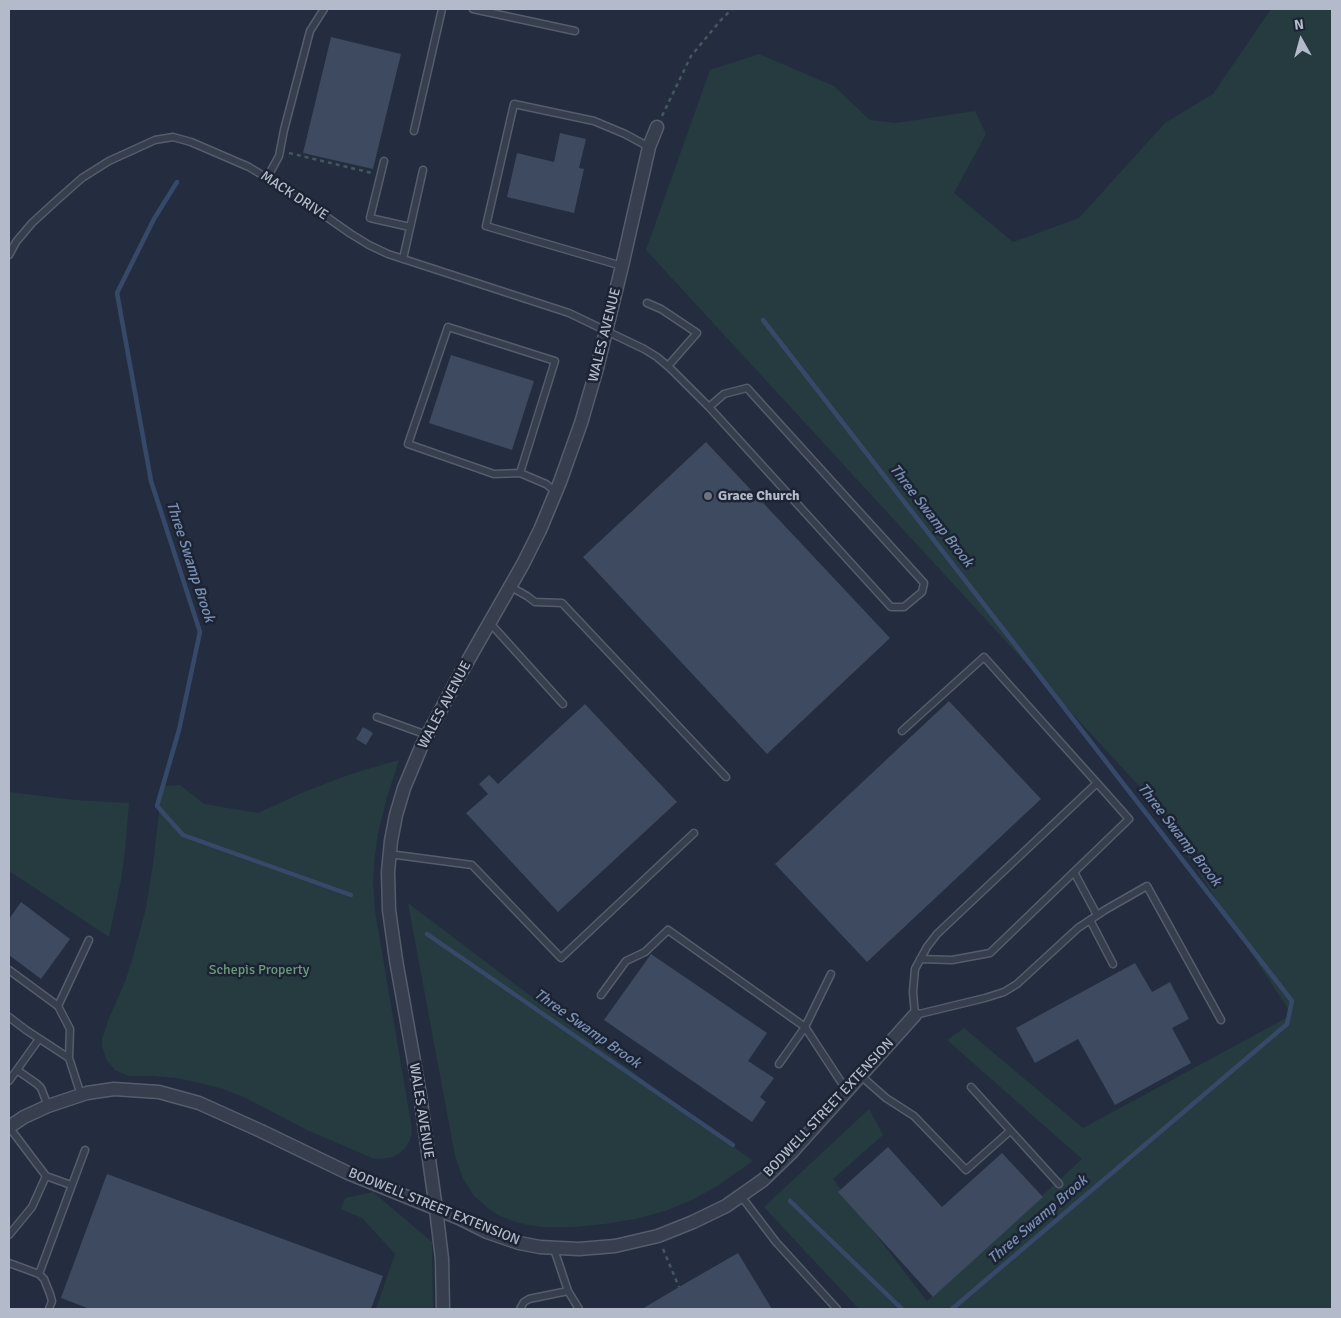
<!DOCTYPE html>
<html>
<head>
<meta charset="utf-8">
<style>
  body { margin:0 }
  #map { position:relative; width:1341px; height:1318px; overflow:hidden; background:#232d3f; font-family:Signika,sans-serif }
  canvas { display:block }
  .frame { position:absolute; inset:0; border:10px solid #b3baca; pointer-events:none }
  .north { position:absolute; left:1276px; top:15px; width:50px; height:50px; -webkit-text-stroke:4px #1c2434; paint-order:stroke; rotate:353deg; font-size:14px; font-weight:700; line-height:20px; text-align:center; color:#b3baca }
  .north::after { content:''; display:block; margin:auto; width:18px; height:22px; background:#b3baca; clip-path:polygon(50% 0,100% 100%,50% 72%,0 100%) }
</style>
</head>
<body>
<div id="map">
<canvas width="1341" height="1318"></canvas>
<div class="frame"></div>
<div class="north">N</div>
</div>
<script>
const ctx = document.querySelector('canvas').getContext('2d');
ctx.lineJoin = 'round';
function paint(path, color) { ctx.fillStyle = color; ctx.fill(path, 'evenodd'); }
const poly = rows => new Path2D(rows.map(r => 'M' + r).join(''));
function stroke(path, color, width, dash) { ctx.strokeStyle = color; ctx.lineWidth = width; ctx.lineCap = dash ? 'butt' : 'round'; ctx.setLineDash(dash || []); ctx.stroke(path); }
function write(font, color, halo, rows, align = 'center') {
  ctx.font = font + ' Signika,sans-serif'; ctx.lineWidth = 5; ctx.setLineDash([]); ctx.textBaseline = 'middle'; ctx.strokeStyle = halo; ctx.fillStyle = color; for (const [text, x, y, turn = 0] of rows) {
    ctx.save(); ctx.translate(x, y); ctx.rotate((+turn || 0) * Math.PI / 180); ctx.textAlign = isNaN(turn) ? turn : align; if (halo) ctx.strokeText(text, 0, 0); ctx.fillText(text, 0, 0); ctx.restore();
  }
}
const green = poly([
  [1271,9,1332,9,1332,1309,859,1309,764,1207,869,1109,883,1135,833,1179,927,1301,1082,1159,947,1040,964,1028,1083,1128,1292,1015,1150,798,646,250,710,70,759,54,834,86,870,120,896,123,975,111,986,134,954,193,1013,242,1079,218,1165,123,1213,94],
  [399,760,387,797,378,834,374,863,373,882,375,911,411,1123,412,1132,410,1140,406,1147,400,1153,393,1157,379,1159,372,1158,307,1130,246,1098,223,1089,200,1083,176,1078,152,1076,128,1076,115,1070,106,1059,102,1046,102,1039,109,1018,125,982,133,957,146,908,154,857,162,786,180,785,204,804,258,813,304,792,351,774],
  [9,792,75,800,129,803,125,851,121,880,109,937,9,871],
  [408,903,544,1006,753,1161,717,1186,692,1200,665,1211,635,1219,605,1224,574,1227,543,1227,528,1225,513,1221,500,1216,489,1209,474,1196,463,1179,455,1156],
  [373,1192,432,1242,433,1309,376,1309,395,1254,362,1218,341,1209,345,1198]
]);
const stream = poly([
  [177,182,154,219,117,293,151,481,200,632,179,730,157,806,183,835,351,895],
  [763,320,1292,1001,1287,1024,952,1309],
  [427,934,733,1145],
  [790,1201,902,1309]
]);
const building = poly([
  [331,37,401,54,373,169,303,153],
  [560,133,586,139,579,168,584,169,574,213,507,197,517,153,554,162],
  [451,355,534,381,512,450,429,423],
  [706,442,890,638,767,754,583,557],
  [949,701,1041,799,867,962,775,864],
  [585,704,677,802,558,912,466,813,488,794,479,784,489,775,498,784],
  [363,727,373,733,366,745,356,739],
  [21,902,70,939,41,979,9,955,9,919],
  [651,954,767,1033,748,1061,774,1078,760,1097,766,1102,752,1122,604,1020],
  [1135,963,1152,992,1170,982,1189,1019,1172,1028,1191,1063,1115,1105,1078,1039,1035,1063,1016,1028],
  [888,1147,942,1207,1002,1153,1043,1197,933,1297,838,1192],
  [107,1174,383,1276,371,1309,90,1309,61,1298],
  [738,1253,772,1309,642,1309,679,1287]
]);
const path = poly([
  [662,116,691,56,720,21,732,9],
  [289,153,372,173],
  [663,1249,679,1287]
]);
const lane = poly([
  [473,9,575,31],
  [414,131,442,9],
  [384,161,370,218,410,227],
  [267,178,279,156,284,130,310,31,324,9],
  [9,255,16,242,32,223,56,201,82,178,109,161,155,140,173,137,191,142,249,167,267,178,288,190,351,234,369,245,388,254,569,313,644,349,657,357,670,368,709,407,891,607,904,607,922,592,924,583,747,388,724,394,709,407],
  [403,259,423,170],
  [622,266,486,226,514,104,594,121,625,134,649,147],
  [647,303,661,309,697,333,668,366],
  [520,473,555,361,448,327,408,444,494,474,520,473,546,484,556,492],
  [511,587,527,596,535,602,562,603,726,777],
  [490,623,563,704],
  [377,717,427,735],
  [902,731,984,657,1097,783,937,934,927,947,915,969,913,992,915,1015,985,998,1004,992,1017,984,1078,928,1105,910,1147,886,1221,1020],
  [389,854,472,865,561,958,694,833],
  [1074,872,1097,915],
  [1090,920,1113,964],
  [920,959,952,960,990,953,1129,819,1097,783],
  [9,970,58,1006],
  [601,995,626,961,645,952,668,930,805,1027,847,1091],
  [9,1017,26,1030,69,1058,81,1095],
  [69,1058,70,1029,58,1006,89,940],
  [779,1064,805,1027,831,974],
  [17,1070,37,1084,41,1088,48,1106],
  [861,1076,886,1098,914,1116,966,1170,1010,1131],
  [9,1081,39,1039],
  [971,1087,1059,1184],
  [9,1127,46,1176,71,1185],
  [741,1196,776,1242,837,1309],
  [9,1235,32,1207,46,1176],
  [554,1249,568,1291,579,1309],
  [9,1263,39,1274],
  [49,1309,52,1301,50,1294,44,1279,39,1274,85,1150],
  [520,1309,524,1302,529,1299,568,1291]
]);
const street = poly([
  [9,1127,24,1117,48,1106,87,1093,114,1089,159,1092,199,1103,261,1131,348,1173,459,1218,487,1232,519,1243,540,1247,579,1249,615,1246,658,1236,693,1222,726,1206,763,1180,792,1152,915,1015],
  [443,1309,442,1259,436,1209,420,1095,396,960,389,910,388,872,391,841,396,815,404,788,422,745,458,678,523,564,540,530,560,482,581,423,597,368,622,266,649,147,657,127]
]);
const markers = [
  [708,496,5,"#6b7280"]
];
const streetNames = [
  ["MACK DRIVE",294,196,33],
  ["WALES AVENUE",605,335,-76],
  ["WALES AVENUE",445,705,-62],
  ["BODWELL STREET EXTENSION",829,1108,-47],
  ["WALES AVENUE",421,1111,81],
  ["BODWELL STREET EXTENSION",434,1207,22]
];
const poiNames = [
  ["Grace Church",718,496]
];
const parkNames = [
  ["Schepis Property",259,970]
];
const waterNames = [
  ["Three Swamp Brook",931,516,52],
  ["Three Swamp Brook",190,562,72],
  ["Three Swamp Brook",1179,835,52],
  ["Three Swamp Brook",587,1029,35],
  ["Three Swamp Brook",1038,1220,-41]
];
paint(green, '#253b40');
stroke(stream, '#374969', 4.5);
paint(building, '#3e4a5f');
stroke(lane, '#555d6d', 9);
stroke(street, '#555d6d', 15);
stroke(path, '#43585d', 2.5, [4, 4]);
stroke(lane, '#373f4f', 6);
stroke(street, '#373f4f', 12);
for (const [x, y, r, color] of markers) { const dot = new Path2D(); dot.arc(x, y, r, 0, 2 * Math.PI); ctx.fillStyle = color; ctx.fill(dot); stroke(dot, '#1c2434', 2); }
write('14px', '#b3baca', '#1c2434', streetNames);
write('bold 14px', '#b3baca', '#1c2434', poiNames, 'left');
write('14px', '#699c77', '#1c2434', parkNames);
write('italic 15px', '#798eb2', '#1c2434', waterNames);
</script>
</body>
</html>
